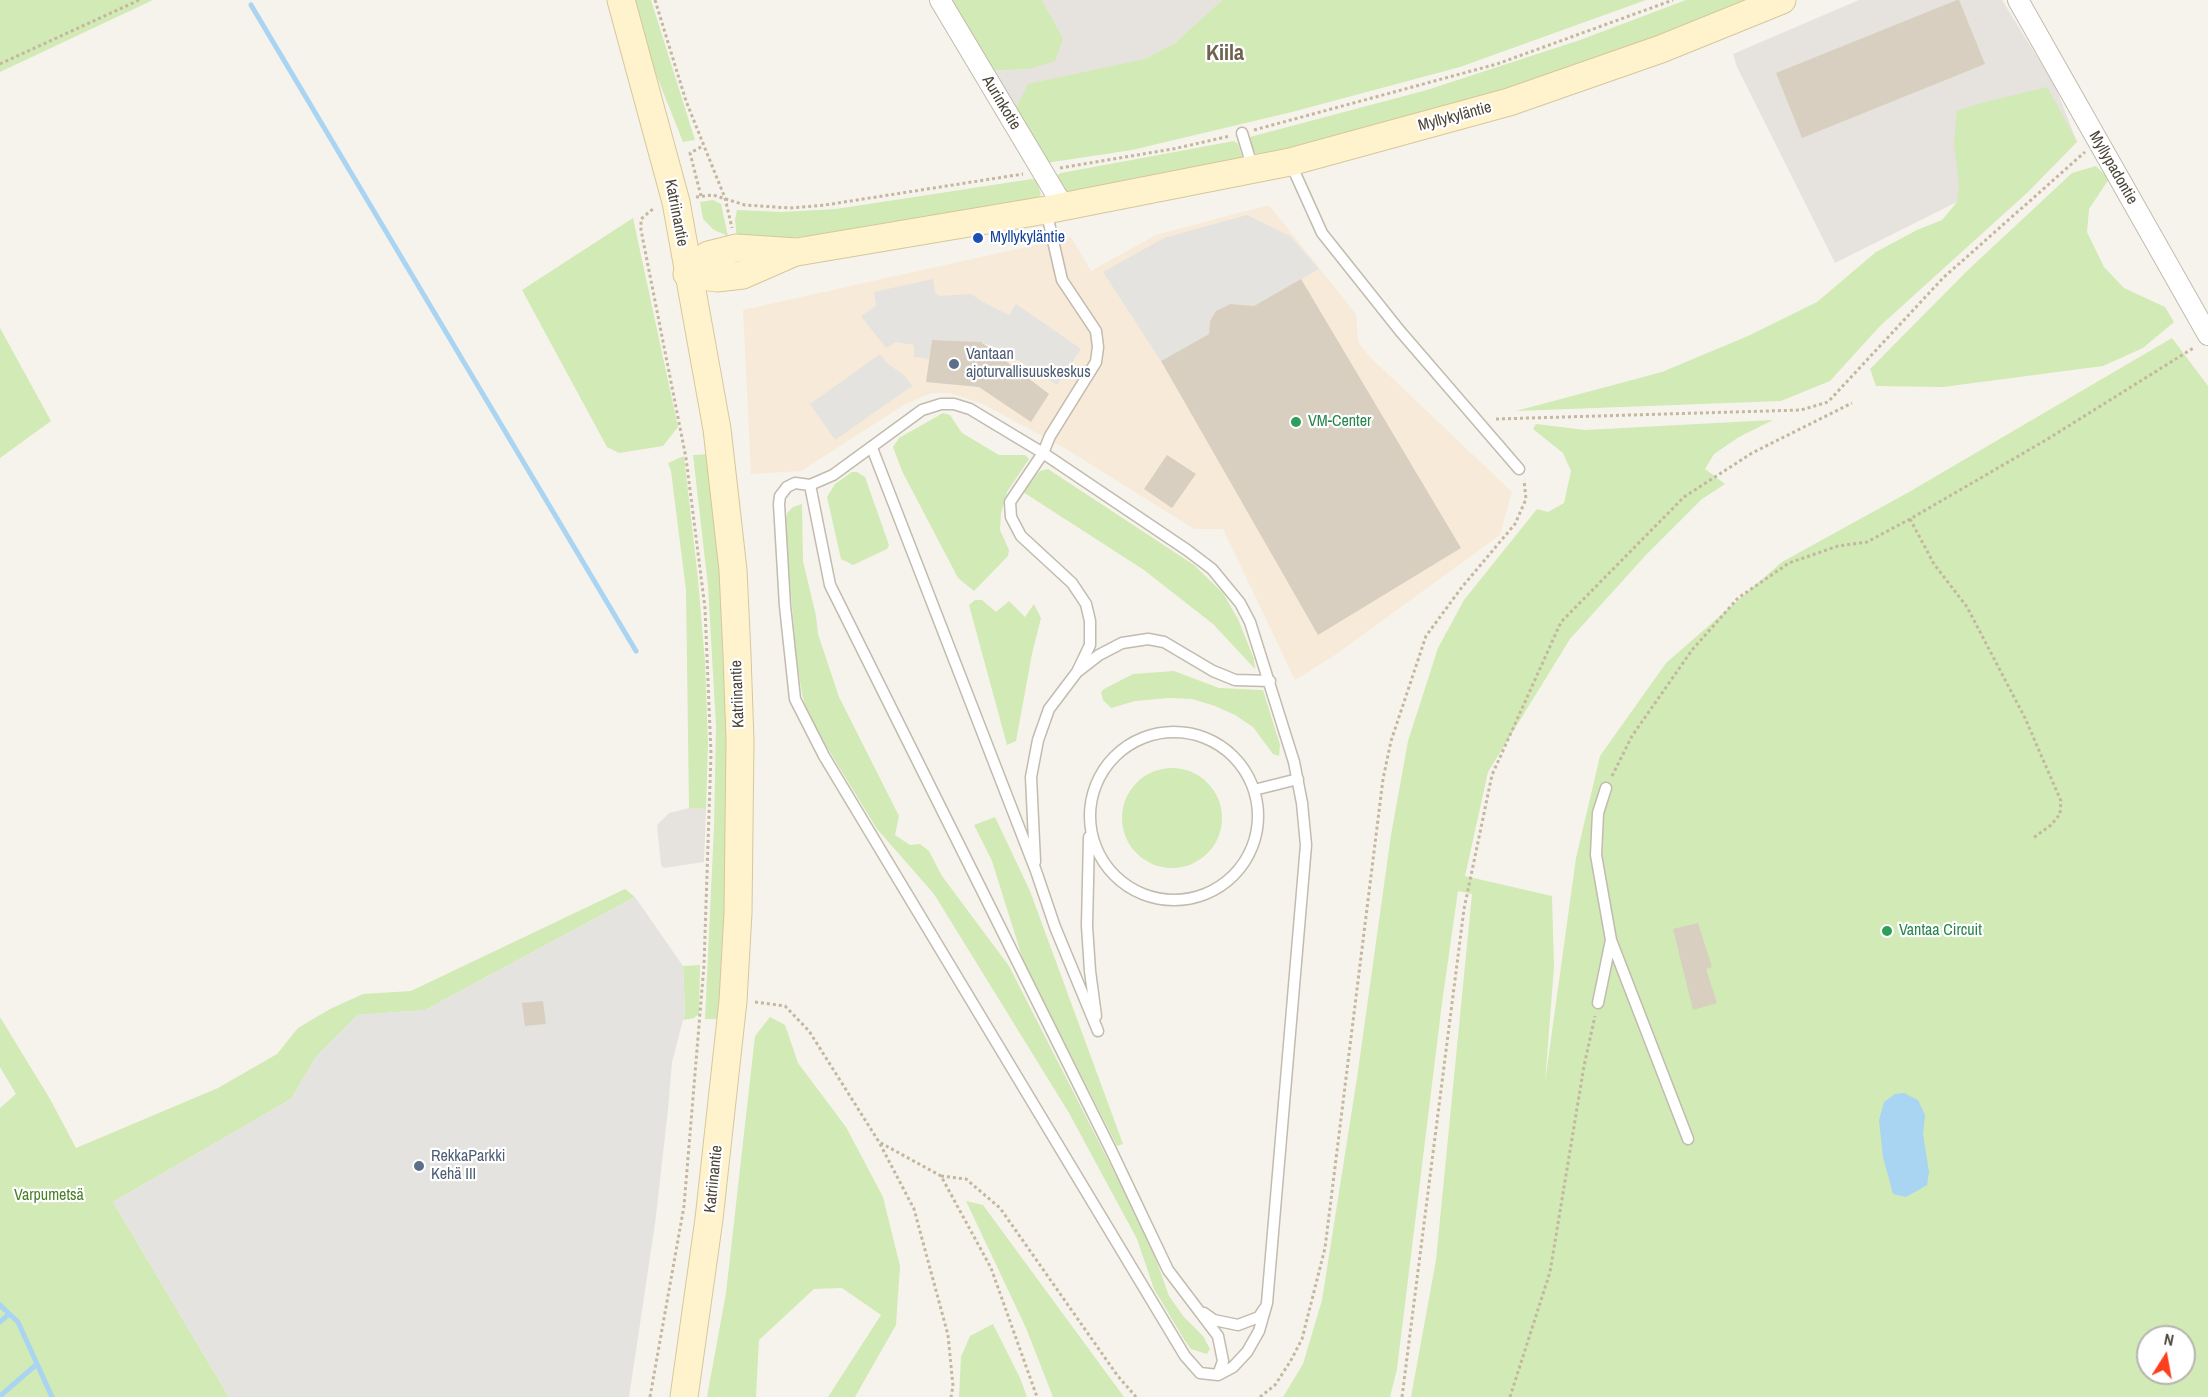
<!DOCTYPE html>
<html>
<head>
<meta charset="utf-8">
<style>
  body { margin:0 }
  #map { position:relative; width:2208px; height:1397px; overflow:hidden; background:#f6f3ec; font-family:"Archivo Narrow",sans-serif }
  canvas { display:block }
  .north { position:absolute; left:2136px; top:1325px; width:60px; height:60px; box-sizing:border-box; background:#fff; border:2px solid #b7b4b0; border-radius:50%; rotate:11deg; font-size:16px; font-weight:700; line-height:24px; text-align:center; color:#4b4439 }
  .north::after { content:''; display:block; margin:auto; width:21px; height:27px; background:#fc3f1d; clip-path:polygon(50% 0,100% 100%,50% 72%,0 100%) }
</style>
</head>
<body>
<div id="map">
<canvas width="2208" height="1397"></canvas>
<div class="north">N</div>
</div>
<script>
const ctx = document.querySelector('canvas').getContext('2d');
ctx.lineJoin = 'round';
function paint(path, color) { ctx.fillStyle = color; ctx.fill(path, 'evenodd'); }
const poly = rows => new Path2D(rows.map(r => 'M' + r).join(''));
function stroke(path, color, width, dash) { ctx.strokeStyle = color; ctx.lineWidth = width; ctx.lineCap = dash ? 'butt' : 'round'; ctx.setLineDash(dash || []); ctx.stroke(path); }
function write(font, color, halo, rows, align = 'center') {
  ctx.font = font + ' "Archivo Narrow",sans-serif'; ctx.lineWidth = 4.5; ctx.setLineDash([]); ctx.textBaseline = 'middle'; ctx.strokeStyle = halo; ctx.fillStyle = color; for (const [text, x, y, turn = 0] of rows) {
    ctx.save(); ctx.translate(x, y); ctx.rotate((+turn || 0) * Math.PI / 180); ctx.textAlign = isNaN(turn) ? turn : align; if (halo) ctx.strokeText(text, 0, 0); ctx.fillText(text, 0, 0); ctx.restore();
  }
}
const commercial = poly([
  [1269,205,1356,314,1358,342,1370,357,1512,492,1500,535,1335,655,1295,680,1223,529,1194,529,1066,449,983,404,950,393,932,393,904,405,801,471,751,474,743,310,1071,237,1091,271,1156,235]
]);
const industrial = poly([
  [1042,0,1222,0,1175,43,1145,59,1014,112,991,71,1028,69,1063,38],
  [1859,0,2002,0,2055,86,2077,142,1835,263,1737,67,1733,54],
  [689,808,706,809,704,862,664,868,661,865,657,825,669,813]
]);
const green = poly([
  [0,0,153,0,0,72],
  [633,0,651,0,695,140,683,142,646,49],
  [947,0,1042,0,1063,38,1055,61,1028,69,988,71],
  [1222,0,1646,0,1460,67,1292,112,1132,150,1046,163,1014,112,1028,84,1145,59,1175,43],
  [1686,0,1754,0,1684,28,1495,93,1264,157,1255,153,1253,150,1250,137,1427,90,1580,40],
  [2047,87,2077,142,2028,192,1880,326,1830,381,1781,401,1516,411,1662,372,1748,336,1817,302,1876,252,1917,230,1942,220,1957,202,1959,184,1954,144,1957,111,1978,104],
  [1234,141,1238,144,1243,159,1072,196,1060,189,1055,176,1061,173],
  [2096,166,2109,179,2089,209,2087,232,2104,267,2124,288,2165,307,2174,322,2143,348,2103,366,1943,387,1876,386,1870,369,1968,270,2072,173],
  [1032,179,1036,180,1041,194,1036,201,1027,206,792,238,737,238,735,220,737,210,781,212,836,209],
  [713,200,721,204,728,236,714,230,703,219,700,202],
  [633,218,678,427,663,446,619,453,607,447,522,290],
  [0,328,51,421,0,458],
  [2172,338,2208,386,2208,1397,1411,1397,1436,1260,1472,894,1458,891,1442,1003,1397,1369,1390,1397,1283,1397,1303,1364,1322,1300,1357,1078,1391,835,1408,741,1438,648,1464,600,1537,509,1548,512,1564,503,1571,471,1563,453,1533,429,1536,424,1585,430,1773,420,1739,437,1714,454,1705,469,1725,484,1702,499,1645,556,1570,639,1488,772,1465,876,1552,896,1554,967,1545,1082,1576,858,1600,756,1666,663,1782,562,1909,492],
  [2148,1337,2184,1337,2184,1373,2148,1373],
  [943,413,950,415,962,433,999,455,1025,455,1029,459,1007,492,1001,513,1000,530,1009,550,1008,556,974,591,958,578,902,471,893,447,899,438],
  [711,454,731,693,723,1010,717,1019,705,1019,714,827,716,726,708,586,693,455],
  [684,456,698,579,705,662,708,744,706,809,689,808,686,590,671,471,668,463],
  [1048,469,1194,565,1223,593,1238,619,1254,659,1255,669,1213,624,1144,570,1023,492,1040,471],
  [852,472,857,472,865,477,889,545,887,549,853,565,841,559,827,497,835,484],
  [802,504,803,561,816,616,818,634,839,697,899,816,895,835,910,845,920,844,929,851,942,876,1009,966,1130,1203,1152,1248,1169,1296,1183,1316,1203,1336,1210,1349,1207,1354,1191,1349,1185,1341,1154,1289,1137,1239,1069,1113,934,894,877,829,817,731,806,709,802,693,797,663,785,525,787,513,793,507],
  [975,600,982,600,996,612,1009,601,1025,617,1034,604,1041,618,1032,654,1016,741,1007,745,969,605],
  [1174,671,1219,688,1263,690,1280,745,1279,756,1273,754,1253,727,1235,715,1215,706,1192,699,1169,698,1135,701,1111,708,1103,700,1101,692,1104,689,1133,674],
  '1122 818a50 50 0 1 1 100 0a50 50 0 1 1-100 0Z',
  [995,817,1030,891,1123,1144,1117,1146,1023,960,992,861,974,825],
  [625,889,635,897,425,1010,358,1015,316,1057,291,1099,113,1202,229,1397,0,1397,0,1108,16,1094,0,1067,0,1017,50,1099,76,1148,218,1088,277,1054,298,1028,330,1009,363,994,411,991],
  [700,965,699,1014,694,1018,683,1020,685,1013,683,966],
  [770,1017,785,1025,798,1063,846,1127,883,1197,900,1266,896,1325,855,1397,828,1397,881,1315,842,1288,814,1289,759,1340,756,1397,707,1397,726,1293,755,1036],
  [966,1201,983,1205,1124,1397,1053,1397,1026,1328],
  [993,1324,1020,1378,1027,1397,959,1397,961,1357,970,1336]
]);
const parking = poly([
  [1247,215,1290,236,1319,269,1254,306,1230,304,1216,311,1210,321,1209,334,1161,361,1103,272,1164,238],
  [933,279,935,293,940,296,971,294,983,302,1009,315,1016,304,1081,349,1057,385,1002,350,981,342,932,340,929,359,914,357,914,345,896,342,886,348,861,316,876,306,874,292],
  [880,354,888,364,904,375,912,386,835,440,810,404],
  [635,897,683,966,685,1013,672,1062,668,1110,655,1224,629,1397,229,1397,113,1202,291,1099,316,1057,358,1015,425,1010]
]);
const water = poly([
  [1904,1093,1918,1100,1925,1115,1923,1134,1929,1172,1927,1185,1906,1197,1893,1194,1883,1157,1879,1120,1884,1102,1895,1094]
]);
const stream = poly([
  [251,5,636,651],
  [0,1305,18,1322,52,1397],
  [0,1322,9,1314],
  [0,1396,37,1364]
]);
const building = poly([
  [1957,0,1959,0,1985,64,1802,138,1776,73],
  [1301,279,1461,548,1318,635,1161,361,1209,334,1210,321,1216,311,1230,304,1254,306],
  [932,340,981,342,1049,394,1031,422,979,387,926,382],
  [1167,455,1196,474,1172,508,1144,489],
  [1698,923,1712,967,1706,969,1717,1003,1693,1010,1673,929],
  [543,1001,546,1024,525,1026,522,1003]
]);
const path = poly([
  [655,0,686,101,725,198,732,228],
  [0,64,139,0],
  [1254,130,1497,64,1673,0],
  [1060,168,1173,149,1230,136],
  [701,196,690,153,703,146],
  [696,197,713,195,745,205,790,208,825,205,1023,174],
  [1496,419,1801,410,1828,402,1943,278,2085,152],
  [1910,519,1934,564,1967,607,2025,718,2061,801,2060,814,2051,825,2033,838],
  [1612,776,1632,736,1692,650,1738,598,1789,563,1838,546,1867,542,1910,519,2046,440,2195,347],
  [755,1002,785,1006,809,1031,879,1142,941,1176,991,1268,1037,1397],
  [880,1144,914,1209,948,1335,953,1386,951,1397],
  [941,1176,966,1179,1000,1208,1117,1375,1136,1397],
  [650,1397,684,1206,704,965,711,754,705,608,686,458,641,230,641,219,654,208],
  [1260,1397,1275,1385,1290,1362,1302,1339,1325,1248,1383,779,1391,741,1426,636,1462,587,1515,524,1526,499,1524,480],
  [1402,1397,1464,909,1492,775,1561,622,1684,497,1752,453,1852,403],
  [1510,1397,1550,1272,1584,1066,1595,1016]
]);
const service = poly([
  [1242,133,1253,169],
  [1290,162,1322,233,1400,331,1519,469],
  [1046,210,1062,280,1096,331,1098,347,1096,362,1050,436,1043,453,1010,502,1011,517,1021,536,1072,583,1086,604,1090,621,1090,645,1077,672],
  [941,404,954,404,970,409,1043,453,1187,550,1212,569,1240,603,1250,622,1294,762,1302,803,1306,845,1267,1303,1259,1331,1247,1352,1233,1367,1218,1375,1200,1373,1185,1356,824,756,795,699,785,606,779,504,780,496,787,487,795,483,810,485,833,475,922,410,941,404],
  [872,448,1036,871,1055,927,1098,1031],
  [810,485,830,585,1111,1150,1168,1270,1218,1336,1223,1361,1218,1375],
  '1090 816a84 84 0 1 1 168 0a84 84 0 1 1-168 0Z',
  [1606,788,1598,813,1596,855,1611,940,1688,1139],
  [1254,790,1298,779],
  [1089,837,1087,926,1090,971,1096,1016],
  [1035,862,1031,777,1038,740,1049,709,1077,672,1099,655,1122,643,1148,639,1164,642,1213,671,1235,680,1270,681],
  [1598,1003,1611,940],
  [1204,1313,1214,1320,1238,1325,1259,1317,1264,1309]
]);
const minor = poly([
  [940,0,1063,206],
  [2018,0,2208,335]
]);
const secondary = poly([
  [621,0,676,202,717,429,733,570,737,655,740,741,738,913,733,1001,709,1219,684,1397],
  [687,274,708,255,736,248,797,252,1046,210,1290,162,1509,102,1661,49,1782,0],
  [687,274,717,278,743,275,793,253]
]);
const markers = [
  [978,238,6,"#1a4fb4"],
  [954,364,6,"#5c6f8a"],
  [1296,422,6,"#2e9e5b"],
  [1887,931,6,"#2e9e5b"],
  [419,1166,6,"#5c6f8a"]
];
const streetNames = [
  ["Aurinkotie",1001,103,59],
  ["Myllykyläntie",1455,117,-15],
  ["Myllypadontie",2113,168,60],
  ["Katriinantie",676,213,79],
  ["Katriinantie",738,694,-92],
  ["Katriinantie",714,1179,-84]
];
const transitNames = [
  ["Myllykyläntie",990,238]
];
const serviceNames = [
  ["Vantaan",966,355],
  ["ajoturvallisuuskeskus",966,373],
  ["RekkaParkki",431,1157],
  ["Kehä III",431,1175]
];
const leisureNames = [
  ["VM-Center",1308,422],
  ["Vantaa Circuit",1899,931]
];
const parkNames = [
  ["Varpumetsä",49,1196]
];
const districtNames = [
  ["Kiila",1225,54]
];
paint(commercial, '#f7ead8');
paint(industrial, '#e6e2dd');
paint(green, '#d2eab5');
paint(parking, '#e5e3e0');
paint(water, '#a9d4f2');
stroke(stream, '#a9d4f2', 5);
paint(building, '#d8cfc1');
stroke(service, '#c2bbae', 13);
stroke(minor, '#c2bbae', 22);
stroke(secondary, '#d6c79b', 29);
stroke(path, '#c4b79f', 3, [3, 3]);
stroke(service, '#fff', 10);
stroke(minor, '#fff', 20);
stroke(secondary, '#fff3cd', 27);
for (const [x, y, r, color] of markers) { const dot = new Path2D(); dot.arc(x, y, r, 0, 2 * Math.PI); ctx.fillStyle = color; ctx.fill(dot); stroke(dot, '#fff', 2); }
write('16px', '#4b4439', '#fff', streetNames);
write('16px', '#164399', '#fff', transitNames, 'left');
write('16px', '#4e5e75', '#fff', serviceNames, 'left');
write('16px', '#27864d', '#fff', leisureNames, 'left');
write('16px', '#4a7f2a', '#fff', parkNames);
write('bold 22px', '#6e6250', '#fff', districtNames);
</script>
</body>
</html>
